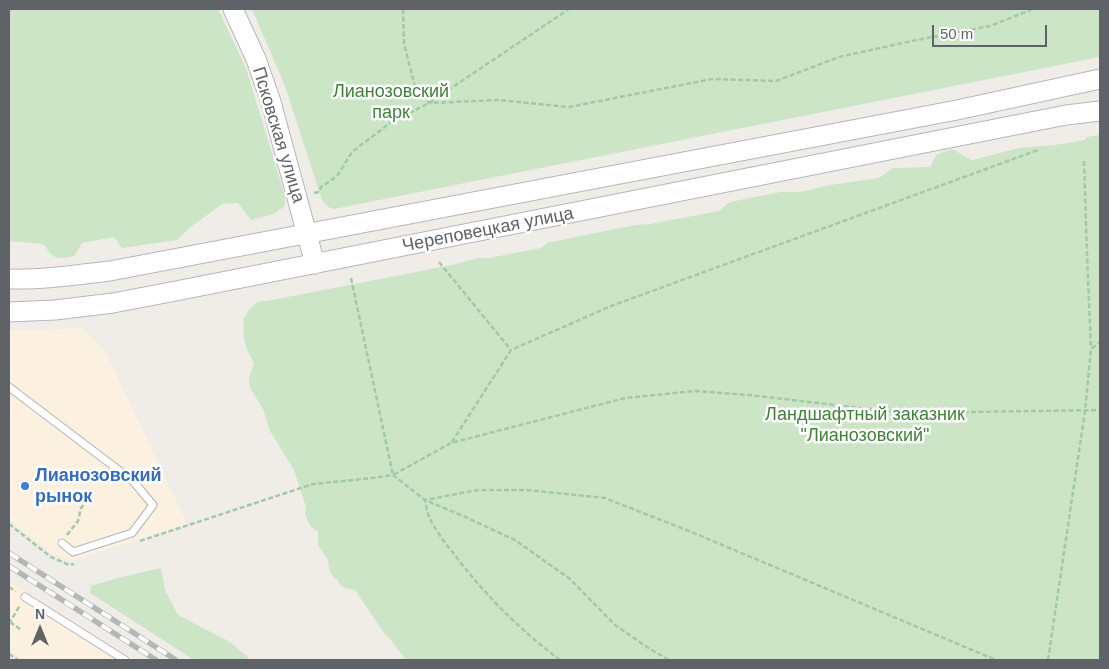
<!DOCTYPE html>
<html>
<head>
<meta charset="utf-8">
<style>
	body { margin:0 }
	#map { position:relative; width:1109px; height:669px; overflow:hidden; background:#f0ede8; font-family:Arial,sans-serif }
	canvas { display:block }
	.frame { position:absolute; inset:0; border:10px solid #5f6367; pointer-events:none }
	.north { position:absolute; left:15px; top:604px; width:50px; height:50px; -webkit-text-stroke:4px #fff; paint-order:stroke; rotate:0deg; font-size:14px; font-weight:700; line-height:20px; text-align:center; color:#5f6367 }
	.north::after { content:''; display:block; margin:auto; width:18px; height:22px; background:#5f6367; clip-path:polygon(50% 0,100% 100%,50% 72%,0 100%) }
	.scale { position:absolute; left:932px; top:25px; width:115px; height:22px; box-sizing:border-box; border:2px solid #5f6367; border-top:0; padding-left:6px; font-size:15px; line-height:18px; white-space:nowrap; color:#5f6367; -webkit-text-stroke:4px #fff; paint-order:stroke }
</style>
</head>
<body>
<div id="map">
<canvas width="1109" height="669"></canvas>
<div class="frame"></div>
<div class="north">N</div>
<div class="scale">50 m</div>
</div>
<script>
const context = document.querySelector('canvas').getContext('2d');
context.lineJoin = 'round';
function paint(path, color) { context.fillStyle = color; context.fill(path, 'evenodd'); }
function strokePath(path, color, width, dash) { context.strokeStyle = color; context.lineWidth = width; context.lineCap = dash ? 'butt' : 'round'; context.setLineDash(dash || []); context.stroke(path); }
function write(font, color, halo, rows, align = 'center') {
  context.font = font + ' Arial,sans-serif'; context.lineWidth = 5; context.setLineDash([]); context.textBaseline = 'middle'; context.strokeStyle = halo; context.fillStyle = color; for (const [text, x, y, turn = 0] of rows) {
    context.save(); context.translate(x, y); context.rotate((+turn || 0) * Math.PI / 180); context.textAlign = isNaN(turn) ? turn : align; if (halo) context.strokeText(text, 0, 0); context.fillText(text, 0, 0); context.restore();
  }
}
const commercial = new Path2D(`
	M 82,328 L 105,351 L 187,524 L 70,561 L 51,552 L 9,520 L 9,331 Z
	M 9,581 L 134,660 L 24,660 L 9,651 Z`);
const green = new Path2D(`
	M 9,9 L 218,9 L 246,68 L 285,196 L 285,206 L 274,214 L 251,220 L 238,203 L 222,204 L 192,226 L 177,240 L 122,248 L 114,237 L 82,243 L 74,256 C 66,258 57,260 51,254 C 48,251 46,247 43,244 L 9,241 Z
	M 252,9 L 1100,9 L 1100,57 L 334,209 C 328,208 326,205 322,200 L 285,86 Z
	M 1100,135 L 1100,660 L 406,660 L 390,639 L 384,633 L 355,590 L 345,588 L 341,586 L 337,579 L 333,577 L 329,569 L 328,560 L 318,545 L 318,532 L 310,526 L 305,514 L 306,507 L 294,470 L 270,431 L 263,409 L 250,388 L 249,377 L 254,363 C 249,354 244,345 244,335 C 243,329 245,325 243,318 L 246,316 L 247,312 L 257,302 L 272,300 L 452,265 L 477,258 L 489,258 L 541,248 L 547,243 L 635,225 L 650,224 L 719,211 L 730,202 L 780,192 L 800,192 L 830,185 L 879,178 L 893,168 L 930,167 L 936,155 L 952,149 L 972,160 L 1019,148 L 1055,145 L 1085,140 L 1087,137 Z
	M 161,568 L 165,590 L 178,615 L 230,642 L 251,660 L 194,660 L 90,593 L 91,586 L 118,578 Z`);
const path = new Path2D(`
	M 403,9 L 404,43 L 414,83 L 429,103 L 499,100 L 569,107 L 712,79 L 776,81 L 839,57 L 912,41 L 990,26 L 1033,9
	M 1084,161 L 1087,254 L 1091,349
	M 314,193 L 319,192 L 321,187 L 337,176 L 352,152 L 390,123 L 429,103 L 569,9
	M 439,262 L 511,350
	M 351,278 L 393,475 L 451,443 L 625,398 L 695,391 L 749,395 L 905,413 L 1100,410
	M 452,442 L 511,350 L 611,306 L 1038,150
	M 9,524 L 51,557 L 69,565 L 74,564
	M 67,535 L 78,521 L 81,508 L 92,495
	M 140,541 L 313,484 L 372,478 L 393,475 L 425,500 L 461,515 L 515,540 L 570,579 L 615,625 L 650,649 L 669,660
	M 9,587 L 16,591
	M 10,622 L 20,629
	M 9,624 L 20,605
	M 9,654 L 18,660
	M 560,660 C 520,630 484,594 454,554 C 445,543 436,531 430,519 C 427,513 426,506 425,500 L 478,490 L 526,490 L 605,498 L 689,531 L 996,660
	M 1048,660 L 1085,411 L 1091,349 L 1100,342`);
const lane = new Path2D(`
	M 9,387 L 133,481 L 153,505 L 132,533 L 73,552 L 62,543
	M 25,597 L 125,660`);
const secondary = new Path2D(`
	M 233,9 L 256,59 L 271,102 L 315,264
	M 9,279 C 42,280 76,275 110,271 L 957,110 L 1100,79
	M 9,312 L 55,310 L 113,303 L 181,290 L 1066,115 L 1100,111`);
const rail = new Path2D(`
	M 9,553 L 176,660
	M 9,566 L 156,660`);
const markers = [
	[25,486,5,"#3f7fe0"]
];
const parkNames = [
	["Лианозовский",391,92],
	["парк",391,113],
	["Ландшафтный заказник",865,415],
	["\"Лианозовский\"",865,436]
];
const streetNames = [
	["Псковская улица",278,135,73],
	["Череповецкая улица",488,230,-11]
];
const shopNames = [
	["Лианозовский",35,476],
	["рынок",35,497]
];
paint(commercial, '#fcf1e1');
paint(green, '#cbe5c6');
strokePath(lane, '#b3b5b9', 9);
strokePath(secondary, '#b4b7bb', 21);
strokePath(path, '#a2caa8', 2.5, [5, 2.5]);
strokePath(lane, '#fff', 7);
strokePath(secondary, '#fff', 19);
strokePath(rail, '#b5b6b7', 5.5);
strokePath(rail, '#fff', 4, [11]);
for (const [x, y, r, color] of markers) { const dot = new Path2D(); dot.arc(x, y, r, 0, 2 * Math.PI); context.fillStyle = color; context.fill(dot); strokePath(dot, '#fff', 2); }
write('18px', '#42813b', '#fff', parkNames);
write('18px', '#5f6367', '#fff', streetNames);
write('bold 18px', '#366cbe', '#fff', shopNames, 'left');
</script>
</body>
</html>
